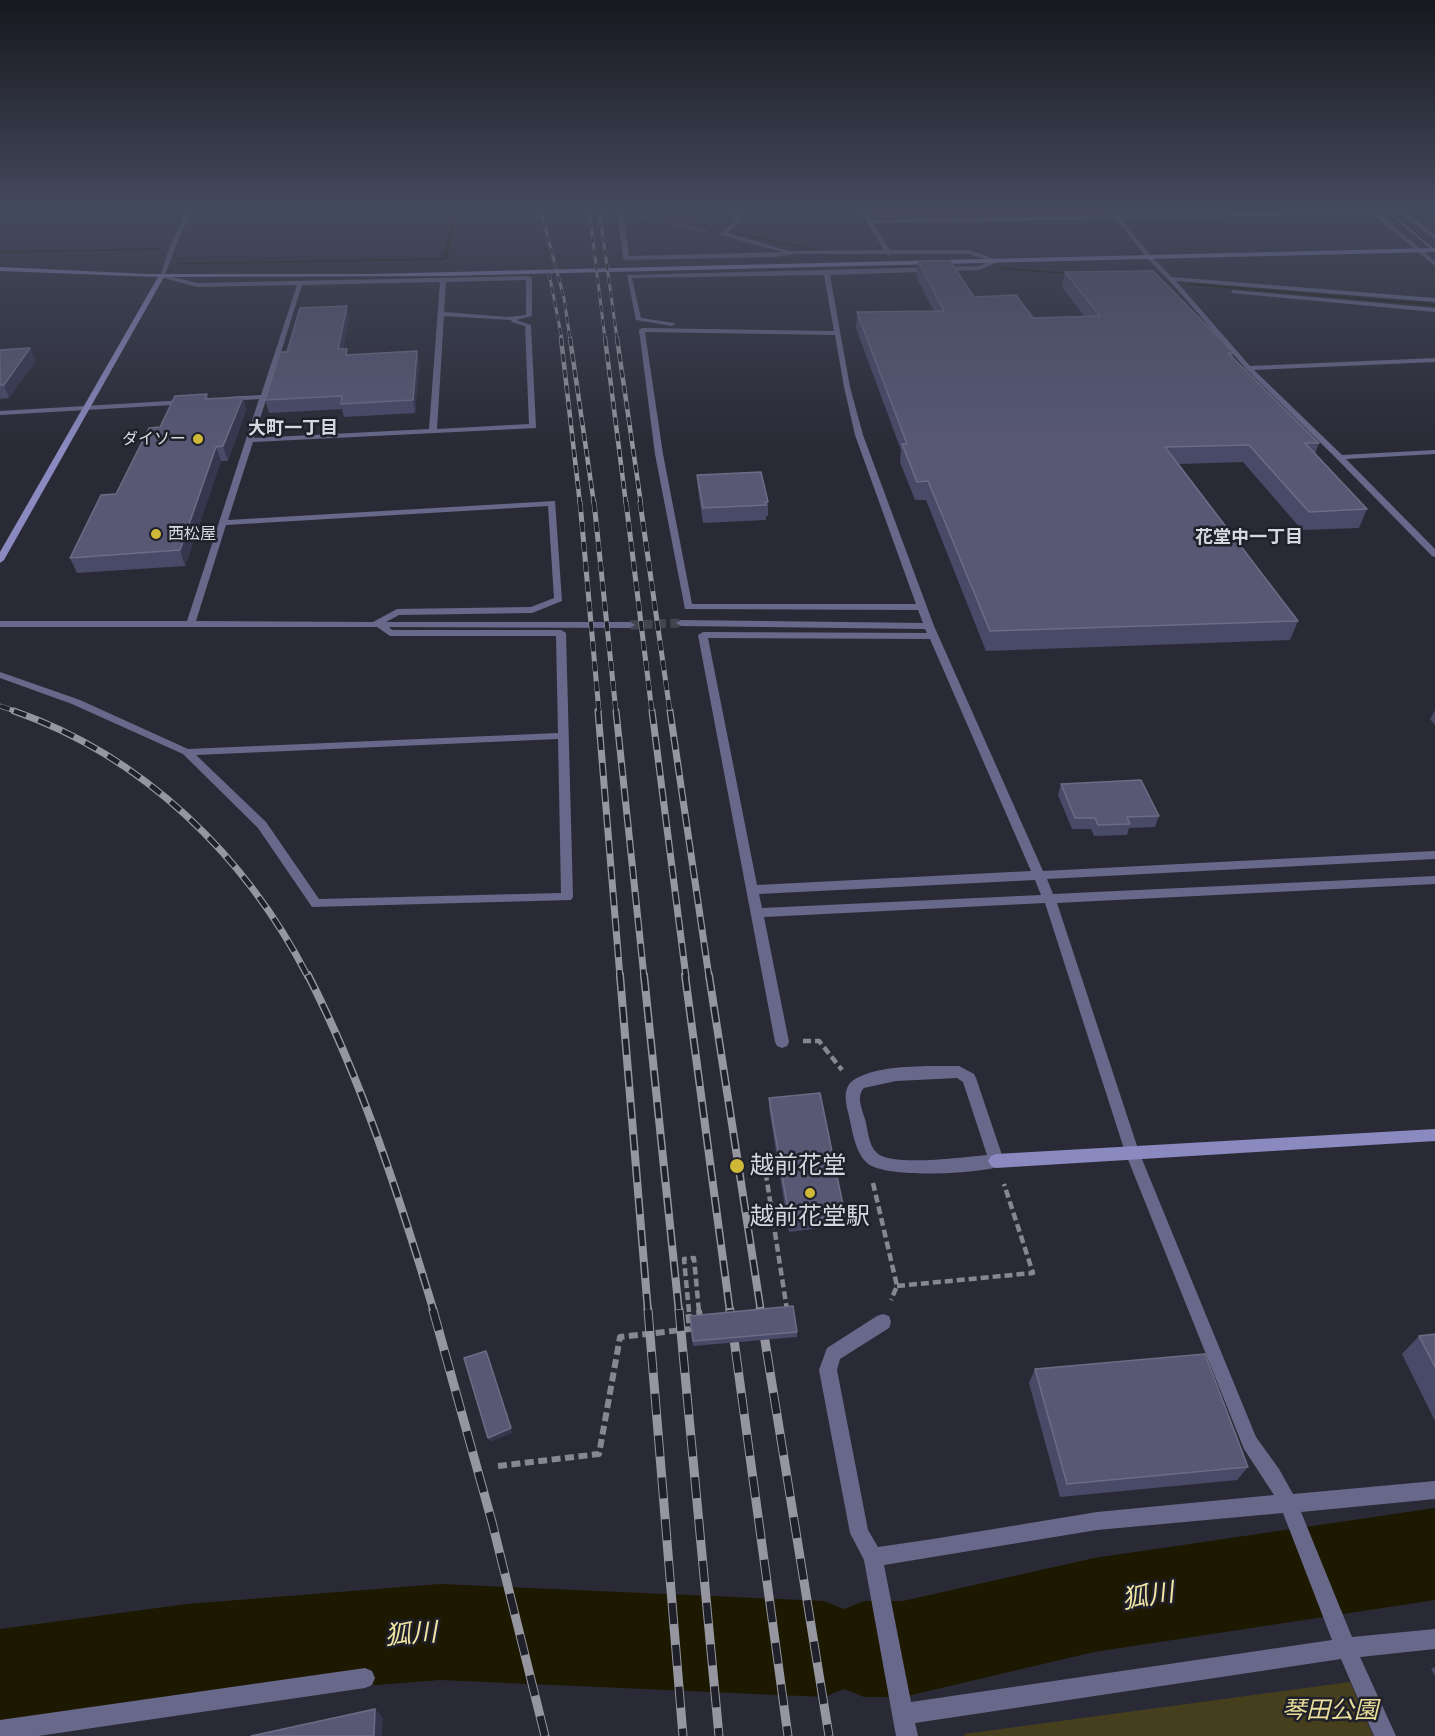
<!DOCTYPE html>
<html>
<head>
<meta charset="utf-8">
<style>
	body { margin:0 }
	canvas { display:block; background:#2a2a36 }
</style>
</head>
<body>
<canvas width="1435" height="1736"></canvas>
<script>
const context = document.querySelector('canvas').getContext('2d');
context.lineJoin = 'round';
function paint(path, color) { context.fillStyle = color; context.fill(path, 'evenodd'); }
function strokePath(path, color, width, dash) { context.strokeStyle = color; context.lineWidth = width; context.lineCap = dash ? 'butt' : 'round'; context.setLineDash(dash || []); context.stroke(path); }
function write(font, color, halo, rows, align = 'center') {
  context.font = font + ' Merriweather,"Noto Sans JP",serif'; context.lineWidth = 5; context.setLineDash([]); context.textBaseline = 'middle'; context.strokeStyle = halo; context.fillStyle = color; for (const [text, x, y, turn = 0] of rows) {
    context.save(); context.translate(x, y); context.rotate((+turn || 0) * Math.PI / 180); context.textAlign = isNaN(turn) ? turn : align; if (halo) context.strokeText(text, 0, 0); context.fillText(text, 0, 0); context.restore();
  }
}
const green = new Path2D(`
	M 868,208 L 1103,208 L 1110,216 L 875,220 Z
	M 1350,1682 L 1373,1736 L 965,1736 L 964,1734 Z`);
const stream = new Path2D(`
	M 455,208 L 459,208 L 447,259 L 445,260 L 178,265 L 176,264 L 178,263 L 443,258 Z
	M 638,208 L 646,208 L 724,230 L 721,231 Z
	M 735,232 L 819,250 L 821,251 L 819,252 L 736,234 Z
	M 160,248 L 159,250 L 0,253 L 0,251 Z
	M 996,267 L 1077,273 L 1079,274 L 1077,275 L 998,269 Z
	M 1188,283 L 1435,304 L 1435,306 L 1190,285 Z`);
const river = new Path2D(`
	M 1435,1508 L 1435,1600 L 1094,1652 L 903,1697 L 864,1697 L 844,1689 L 824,1697 L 440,1680 L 187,1700 L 0,1727 L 0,1629 L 187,1604 L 440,1584 L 824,1601 L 844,1609 L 864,1601 L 903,1601 L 1094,1558 Z`);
const streetTunnel = new Path2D(`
	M 630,625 L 681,623`);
const pathFar2 = new Path2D(`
	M 639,216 L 707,232`);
const pathFar1 = new Path2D(`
	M 803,1041 L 819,1041 L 842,1070
	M 777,1160 L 764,1162 L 787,1310
	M 873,1183 L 897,1286 L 891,1300
	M 897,1286 L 1033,1273 L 1004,1184
	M 689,1312 L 684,1259 L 694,1258 L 699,1312`);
const path = new Path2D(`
	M 699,1310 L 700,1319
	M 498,1466 L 599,1454 L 620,1337 L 690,1329 L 688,1310`);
const lane = new Path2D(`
	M 959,1066 L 974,1074 L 976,1078 L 1004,1161 L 1001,1166 C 979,1174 885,1179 867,1163 C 854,1151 852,1127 848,1112 C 845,1100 843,1086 855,1079 C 880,1064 930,1066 959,1066 ZM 957,1078 L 963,1082 L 987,1155 C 965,1157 892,1167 877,1153 C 868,1145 868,1129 865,1119 C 862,1109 856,1096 864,1088 L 896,1081 Z`);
const street = new Path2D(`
	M 188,208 L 193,208 L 176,246 L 165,275 L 197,283 L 529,276 L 532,278 L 532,316 L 516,320 L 531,325 L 536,428 L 253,442 L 228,520 L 555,501 L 562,601 L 532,613 L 399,615 L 386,622 L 630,622 L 635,625 L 630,628 L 389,627 L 392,630 L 561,630 L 566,633 L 573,897 L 571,900 L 312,907 L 258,828 L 183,754 L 72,704 L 0,678 L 0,672 L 80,700 L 188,749 L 558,733 L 556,636 L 390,636 L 377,627 L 0,627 L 0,621 L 187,621 L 259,399 L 227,401 L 223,399 L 227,397 L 261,395 L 297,285 L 197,287 L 160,277 L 170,246 ZM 526,280 L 526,315 L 508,317 L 444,312 L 446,282 ZM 440,282 L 429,429 L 254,438 L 302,285 ZM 444,316 L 511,320 L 512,322 L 525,326 L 529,424 L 437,429 ZM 548,506 L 554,598 L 531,607 L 397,609 L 373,622 L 196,621 L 226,525 ZM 558,739 L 561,893 L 319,899 L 266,822 L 196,755 Z
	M 616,208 L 622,208 L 629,256 L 783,252 L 721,235 L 721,233 L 736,221 L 733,208 L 738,208 L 742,221 L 727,233 L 789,251 L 884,250 L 859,208 L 864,208 L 871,220 L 1113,216 L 1108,208 L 1113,208 L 1119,215 L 1369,211 L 1367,208 L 1372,208 L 1435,261 L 1435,266 L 1372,214 L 1121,219 L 1151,256 L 1172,277 L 1435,298 L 1435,302 L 1176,281 L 1250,366 L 1435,358 L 1435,362 L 1254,370 L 1342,455 L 1435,450 L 1435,454 L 1346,459 L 1435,549 L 1435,557 L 1432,556 L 1337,459 L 1246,369 L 1176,288 L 1147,258 L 1116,219 L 873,223 L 890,250 L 970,250 L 999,261 L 980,270 L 830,275 L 850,387 L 863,435 L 934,626 L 1043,871 L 1435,851 L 1435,859 L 1047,879 L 1053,894 L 1435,876 L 1435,884 L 1057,903 L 1139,1152 L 1256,1437 L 1279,1469 L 1293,1494 L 1435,1481 L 1435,1499 L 1301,1512 L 1352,1637 L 1435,1629 L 1435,1649 L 1360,1657 L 1396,1736 L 1374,1736 L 1341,1659 L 915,1723 L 918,1736 L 896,1736 L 864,1560 L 850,1533 L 819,1370 L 827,1348 L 877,1316 L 883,1314 L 889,1316 L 891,1322 L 889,1328 L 840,1359 L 837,1370 L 868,1530 L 878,1547 L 933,1539 L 1097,1512 L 1274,1495 L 1244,1449 L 1125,1152 L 1045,903 L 764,917 L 789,1042 L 787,1046 L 782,1048 L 777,1046 L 775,1042 L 698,635 L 703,632 L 927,633 L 925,629 L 681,626 L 676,623 L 681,620 L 923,623 L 918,610 L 685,609 L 655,454 L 639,330 L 642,328 L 834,331 L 824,275 L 632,278 L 641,318 L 674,323 L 675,324 L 672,326 L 636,320 L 627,275 L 979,266 L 991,261 L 969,254 L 892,254 L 889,256 L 886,254 L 793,254 L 776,257 L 626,260 L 623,258 ZM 645,332 L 835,335 L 844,387 L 855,435 L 916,604 L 692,604 L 663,454 ZM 708,638 L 930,639 L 1031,871 L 757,885 ZM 1035,880 L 1041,895 L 762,908 L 759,894 ZM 1283,1513 L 1332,1640 L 911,1702 L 884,1565 L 1097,1530 Z
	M 1396,208 L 1402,208 L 1435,235 L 1435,240 Z
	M 1233,290 L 1435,308 L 1435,312 L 1231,293 Z
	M 186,400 L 190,402 L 189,404 L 0,415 L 0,411 Z
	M 365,1668 L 372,1671 L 375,1678 L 372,1685 L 365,1688 L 38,1736 L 0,1736 L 0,1720 Z`);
const secondary = new Path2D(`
	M 1435,248 L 1435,252 L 443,276 L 164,277 L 4,560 L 0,563 L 0,552 L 158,277 L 0,271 L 0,267 L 148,274 L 369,274 Z
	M 1435,1129 L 1435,1141 L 996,1168 L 991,1166 L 988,1161 L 991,1156 L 996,1154 Z`);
const tram = new Path2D(`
	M 1384,208 L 1435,251`);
const railFar5 = new Path2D(`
	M 540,208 L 564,298 L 570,339
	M 589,208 L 605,339
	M 599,208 L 617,339
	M 549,273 L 562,339`);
const railFar4 = new Path2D(`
	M 561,338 L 580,504
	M 570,338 L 594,504
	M 605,338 L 626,504
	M 617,338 L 641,504`);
const railFar3 = new Path2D(`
	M 580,502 L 599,712
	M 594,502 L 616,712
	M 626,502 L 652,712
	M 640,502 L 670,712
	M 0,706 L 18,712`);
const railFar2 = new Path2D(`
	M 14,711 C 143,756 246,856 308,977
	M 598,711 L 620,977
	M 616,711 L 644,977
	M 652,711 L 686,977
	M 670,711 L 709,977`);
const railFar1 = new Path2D(`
	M 308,975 C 363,1083 399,1196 434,1312
	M 620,975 L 648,1312
	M 644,975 L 679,1312
	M 685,975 L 730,1312
	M 709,975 L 761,1312`);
const rail = new Path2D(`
	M 433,1310 L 492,1522 L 545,1736
	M 648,1310 L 683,1736
	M 679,1310 L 719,1736
	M 730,1310 L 788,1736
	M 760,1310 L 829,1736`);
const wall = new Path2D(`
	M 918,261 L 974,297 L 1033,318 L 1085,317 L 1062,287 L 1065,272 L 1234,353 L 1233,358 L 1319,443 L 1315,454 L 1367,509 L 1359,528 L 1302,530 L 1243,462 L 1179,464 L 1298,621 L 1290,640 L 986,651 L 926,500 L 915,500 L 900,462 L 901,450 L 856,328 L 857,312 L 934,311 L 916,276 Z
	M 349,318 L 343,349 L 349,355 L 417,351 L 419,364 L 415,413 L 344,417 L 342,409 L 269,413 L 265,400 L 287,352 Z
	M 30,348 L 35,361 L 9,398 L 0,399 L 0,350 Z
	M 207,394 L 208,399 L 243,397 L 246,410 L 228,461 L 221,461 L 185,566 L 77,573 L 70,558 L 116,494 L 160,427 Z
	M 697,475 L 768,502 L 768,516 L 766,516 L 766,520 L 703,523 L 698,489 Z
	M 1435,710 L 1435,725 L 1430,719 Z
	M 1061,784 L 1159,816 L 1155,827 L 1129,828 L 1127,835 L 1094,836 L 1091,829 L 1072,829 L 1058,795 Z
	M 769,1098 L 845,1215 L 844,1225 L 789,1232 L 769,1108 Z
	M 690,1321 L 797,1332 L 797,1337 L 693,1346 Z
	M 1435,1334 L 1435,1421 L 1402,1354 L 1419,1336 Z
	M 1035,1369 L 1248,1467 L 1237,1480 L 1060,1497 L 1029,1383 Z
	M 1435,1667 L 1435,1676 L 1431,1669 Z`);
const shadedWall = new Path2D(`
	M 347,306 L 349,318 L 340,362 L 338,349 Z
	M 30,348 L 35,361 L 9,398 L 4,385 Z
	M 417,351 L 419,364 L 415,413 L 413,400 Z
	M 243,397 L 246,410 L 228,461 L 223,446 Z
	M 216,447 L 221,461 L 185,566 L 180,550 Z
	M 511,1428 L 512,1433 L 490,1442 L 488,1438 Z
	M 375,1709 L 383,1718 L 382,1736 L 374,1736 Z`);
const building = new Path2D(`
	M 918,261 L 950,261 L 974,297 L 1016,295 L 1033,318 L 1100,316 L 1065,272 L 1153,271 L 1234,353 L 1228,353 L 1319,443 L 1305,443 L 1367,509 L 1309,512 L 1249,445 L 1165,447 L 1298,621 L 990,631 L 928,481 L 917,482 L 902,444 L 907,444 L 857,312 L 944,311 Z
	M 347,306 L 338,349 L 347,349 L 346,355 L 417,351 L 413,400 L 341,404 L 342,396 L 265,400 L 280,352 L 287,352 L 300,308 Z
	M 30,348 L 4,385 L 0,385 L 0,350 Z
	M 207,394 L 205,399 L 243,397 L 223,446 L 216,447 L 180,550 L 70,558 L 101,495 L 116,494 L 149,428 L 160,427 L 175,396 Z
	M 761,472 L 768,502 L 765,502 L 766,505 L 703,508 L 697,475 Z
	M 1141,780 L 1159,816 L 1127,817 L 1130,824 L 1098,825 L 1095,818 L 1075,818 L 1061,784 Z
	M 820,1093 L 845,1215 L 790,1222 L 769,1098 Z
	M 793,1306 L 797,1332 L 693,1341 L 690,1316 Z
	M 1435,1334 L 1435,1367 L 1419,1336 Z
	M 486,1351 L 511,1428 L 488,1438 L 464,1358 Z
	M 1205,1354 L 1248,1467 L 1067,1484 L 1035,1369 Z
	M 375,1709 L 374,1736 L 251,1736 Z`);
const markers = [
	[198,439,6,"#ceb837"],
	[156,534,6,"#ceb837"],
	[737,1166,8,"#ceb837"],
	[810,1193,6,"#ceb837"]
];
const farPoinames = [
	["ダイソー",186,439],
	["西松屋",168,534,"left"]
];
const farNeighbourhoodnames = [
	["大町一丁目",293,429],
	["花堂中一丁目",1249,538]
];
const nearPoinames = [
	["越前花堂",750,1166],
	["越前花堂駅",810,1217,"center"]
];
const nearParknames = [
	["琴田公園",1330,1711]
];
const nearWaternames = [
	["狐川",1148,1597,-9],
	["狐川",411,1635,-4]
];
paint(green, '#453f1e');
paint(stream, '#1d1800');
paint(river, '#1d1800');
strokePath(streetTunnel, '#44444f', 9, [9, 4.5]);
strokePath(pathFar2, '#878791', 1.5, [3, 1.5]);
strokePath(pathFar1, '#878791', 4.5, [8, 4]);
strokePath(path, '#878791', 6, [9, 4.5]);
paint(lane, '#68688a');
paint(street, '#68688a');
paint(secondary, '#8a8ac0');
strokePath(tram, '#9696a0', 1.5);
strokePath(railFar5, '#9696a0', 3);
strokePath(railFar4, '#9696a0', 4.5);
strokePath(railFar3, '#9696a0', 5);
strokePath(railFar2, '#9696a0', 7);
strokePath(railFar1, '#9696a0', 8);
strokePath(rail, '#9696a0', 9);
strokePath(railFar5, '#20202b', 2, [7]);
strokePath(railFar4, '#20202b', 3, [8]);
strokePath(railFar3, '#20202b', 4, [10]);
strokePath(railFar2, '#20202b', 4.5, [13]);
strokePath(railFar1, '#20202b', 5, [16]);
strokePath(rail, '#20202b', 7, [21]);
paint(wall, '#494968');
paint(shadedWall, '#36364f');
paint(building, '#585875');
strokePath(building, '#6c6c85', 1.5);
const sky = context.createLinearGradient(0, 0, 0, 451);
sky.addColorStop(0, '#17171e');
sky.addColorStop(0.46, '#444a5d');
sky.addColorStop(1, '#444a5d00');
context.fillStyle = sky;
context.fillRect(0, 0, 1435, 451);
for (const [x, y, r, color] of markers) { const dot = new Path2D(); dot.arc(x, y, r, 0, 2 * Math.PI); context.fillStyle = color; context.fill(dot); strokePath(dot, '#20202b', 2); }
write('16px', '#d7d7df', '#20202b', farPoinames, 'right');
write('bold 18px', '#d7d7df', '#20202b', farNeighbourhoodnames);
write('24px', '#d7d7df', '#20202b', nearPoinames, 'left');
write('italic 24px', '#e9dd9a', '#20202b', nearParknames);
write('italic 26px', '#f1e6a3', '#20202b', nearWaternames);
</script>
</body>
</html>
